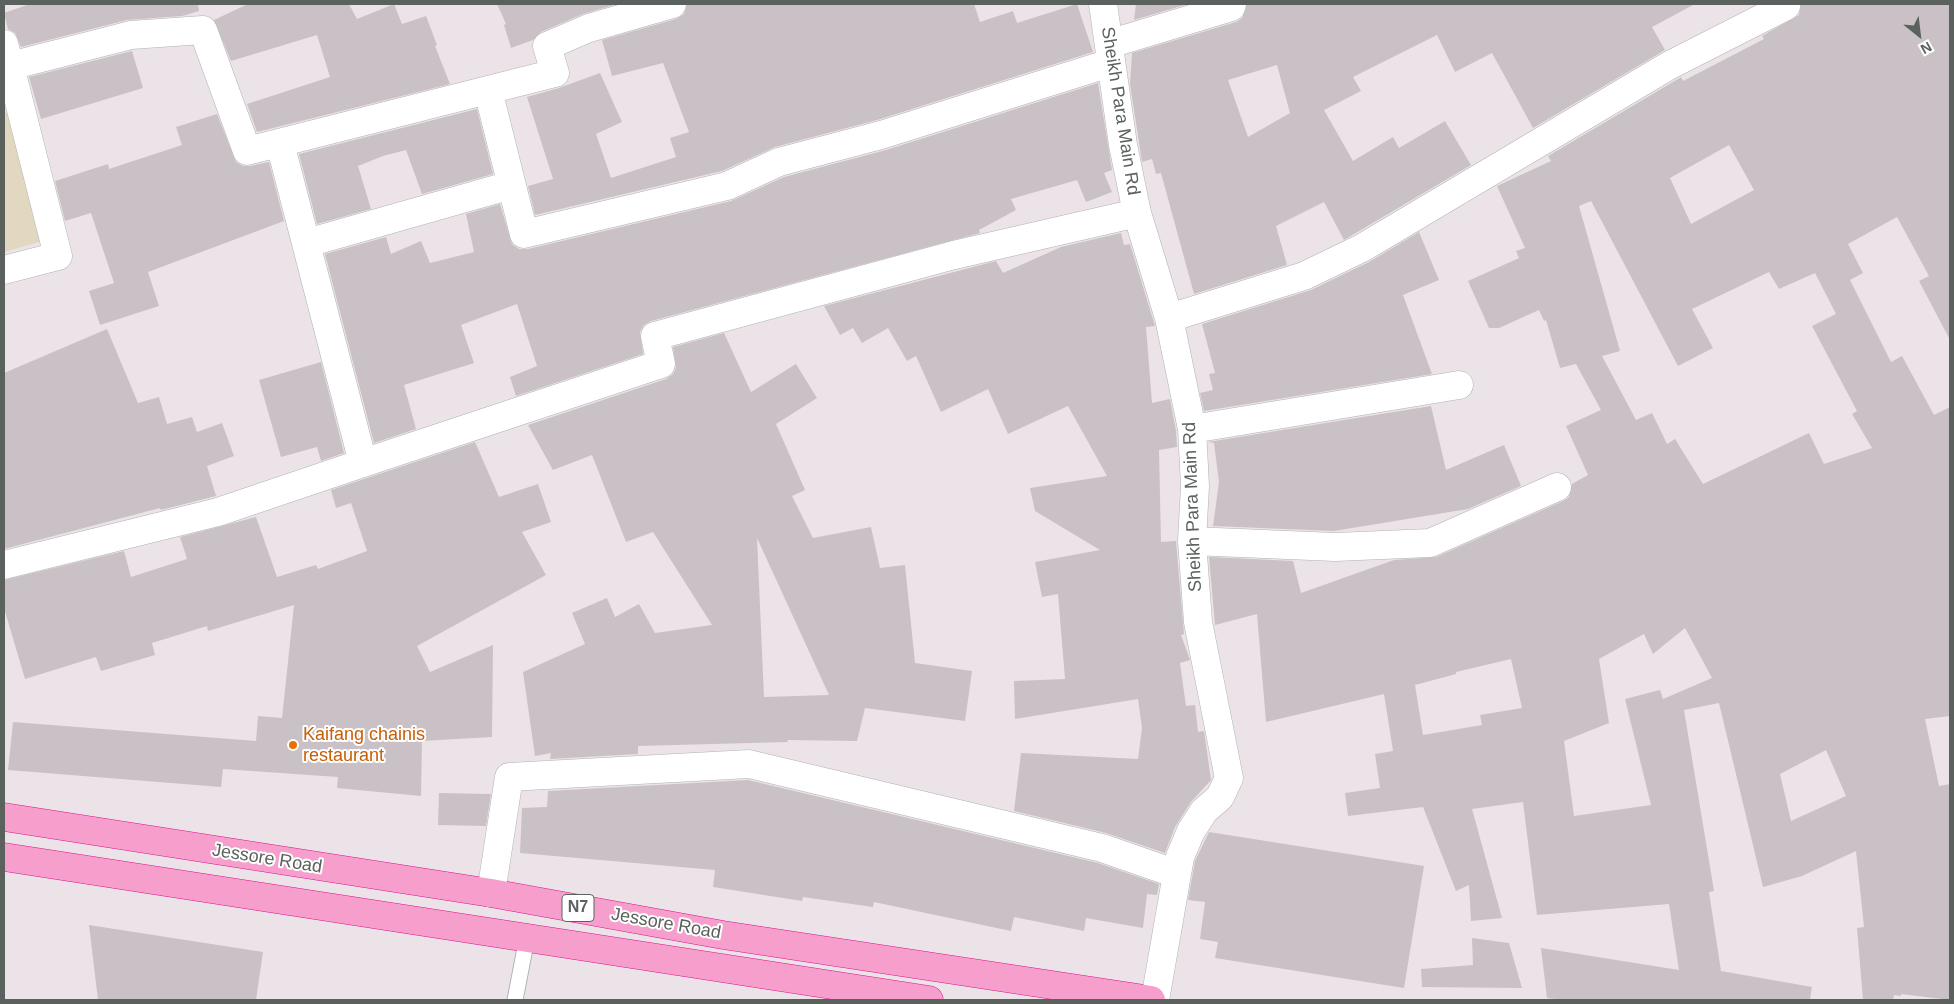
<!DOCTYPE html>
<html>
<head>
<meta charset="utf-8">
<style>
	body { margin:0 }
	#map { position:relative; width:1954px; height:1004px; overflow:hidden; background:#ece3e8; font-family:Helvetica,sans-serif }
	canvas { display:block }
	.frame { position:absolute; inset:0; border:5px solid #5b625d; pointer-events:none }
	.north { position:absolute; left:1894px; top:10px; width:50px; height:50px; -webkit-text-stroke:4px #fff; paint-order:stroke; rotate:151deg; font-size:14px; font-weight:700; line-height:20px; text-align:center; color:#5b625d }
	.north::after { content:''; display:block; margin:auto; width:18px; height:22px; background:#5b625d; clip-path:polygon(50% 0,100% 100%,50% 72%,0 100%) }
</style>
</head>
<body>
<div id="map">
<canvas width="1954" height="1004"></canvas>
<div class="frame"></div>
<div class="north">N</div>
</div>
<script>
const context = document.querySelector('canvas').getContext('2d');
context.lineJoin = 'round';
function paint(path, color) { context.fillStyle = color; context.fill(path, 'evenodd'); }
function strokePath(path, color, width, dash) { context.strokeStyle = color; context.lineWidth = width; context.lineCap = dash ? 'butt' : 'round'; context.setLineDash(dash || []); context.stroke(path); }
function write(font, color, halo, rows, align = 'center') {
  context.font = font + ' Helvetica,sans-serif'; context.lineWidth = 4; context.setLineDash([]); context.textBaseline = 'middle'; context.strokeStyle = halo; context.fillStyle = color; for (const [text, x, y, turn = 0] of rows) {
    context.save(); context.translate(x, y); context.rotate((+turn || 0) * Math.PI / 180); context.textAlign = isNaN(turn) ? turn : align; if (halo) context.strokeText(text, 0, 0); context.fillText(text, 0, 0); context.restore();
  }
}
const green = new Path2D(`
	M 9,112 L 43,241 L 4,252 L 4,113 Z`);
const building = new Path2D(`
	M 30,4 L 198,4 L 199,11 L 182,16 L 127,20 L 21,47 L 15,33 L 8,29 L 4,13 Z
	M 248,4 L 349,4 L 357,19 L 394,4 L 402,24 L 426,16 L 437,45 L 435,46 L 450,84 L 257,132 L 247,104 L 330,77 L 317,35 L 231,61 L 214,20 Z
	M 497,4 L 617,4 L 583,14 L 541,32 L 533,40 L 511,48 L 504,25 L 506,24 Z
	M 687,4 L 974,4 L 980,22 L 1013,11 L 1017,23 L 1077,4 L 1093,52 L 877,120 L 775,147 L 722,171 L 535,215 L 528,186 L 553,179 L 527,97 L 559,88 L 600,73 L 622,122 L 596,134 L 611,178 L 676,157 L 670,138 L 689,132 L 663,63 L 612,76 L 602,40 L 676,19 L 684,14 Z
	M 1136,4 L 1188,4 L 1134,20 Z
	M 1247,4 L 1695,4 L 1652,27 L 1665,50 L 1533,128 L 1492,53 L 1455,72 L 1437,35 L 1353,77 L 1361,91 L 1324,110 L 1353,161 L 1393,137 L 1399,148 L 1445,121 L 1471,165 L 1344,240 L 1324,202 L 1276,226 L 1287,265 L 1194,294 L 1161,173 L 1156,174 L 1152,159 L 1142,162 L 1130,84 L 1132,53 L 1236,22 L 1242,18 ZM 1277,65 L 1290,113 L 1248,137 L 1228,80 Z
	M 1801,4 L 1950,4 L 1950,340 L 1919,281 L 1929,276 L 1897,217 L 1848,244 L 1863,273 L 1850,280 L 1891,362 L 1902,356 L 1934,415 L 1950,407 L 1950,716 L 1925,719 L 1939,786 L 1950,784 L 1950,1000 L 1901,994 L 1901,996 L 1894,995 L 1893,1000 L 1863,1000 L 1857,928 L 1864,927 L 1856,851 L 1802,876 L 1763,887 L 1719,703 L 1684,710 L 1714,891 L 1709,892 L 1721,971 L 1812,987 L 1810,1000 L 1564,1000 L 1547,998 L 1541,948 L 1679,970 L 1669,904 L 1537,915 L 1523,802 L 1472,809 L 1502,918 L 1471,921 L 1469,885 L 1456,891 L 1423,807 L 1348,816 L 1345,793 L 1380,788 L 1375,754 L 1393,751 L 1384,694 L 1266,722 L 1257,614 L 1215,625 L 1209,557 L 1293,561 L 1301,593 L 1394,560 L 1436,557 L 1563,501 L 1569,497 L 1572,484 L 1588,475 L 1566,426 L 1601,410 L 1576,364 L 1560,368 L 1546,320 L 1544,321 L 1539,310 L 1499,328 L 1489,328 L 1468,281 L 1519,258 L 1516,251 L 1525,248 L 1497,186 L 1551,161 L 1548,156 L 1678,79 L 1681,77 L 1683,81 L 1764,39 L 1762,36 L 1799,15 ZM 1729,145 L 1754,190 L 1691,224 L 1670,178 ZM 1591,201 L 1678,366 L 1713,348 L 1692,309 L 1769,272 L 1779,289 L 1815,273 L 1836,314 L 1812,326 L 1857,411 L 1852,414 L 1872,448 L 1824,464 L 1809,433 L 1703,484 L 1675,439 L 1667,444 L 1652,413 L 1636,420 L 1602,356 L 1620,351 L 1579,206 ZM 1685,628 L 1712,678 L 1663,699 L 1660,690 L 1625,699 L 1651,805 L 1574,816 L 1564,741 L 1609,723 L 1599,659 L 1644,634 L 1653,654 ZM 1511,659 L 1522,708 L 1480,715 L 1482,725 L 1423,735 L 1415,685 L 1456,674 L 1456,672 ZM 1826,750 L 1846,796 L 1791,821 L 1780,774 Z
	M 132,51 L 143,88 L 41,119 L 29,77 Z
	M 1098,83 L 1112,170 L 1104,173 L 1112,192 L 1086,202 L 1077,180 L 1011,199 L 1016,210 L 979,230 L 980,233 L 651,321 L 644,325 L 640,332 L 643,354 L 516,396 L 510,377 L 537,366 L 517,304 L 461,325 L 474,363 L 404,385 L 416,429 L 374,443 L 325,254 L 386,237 L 391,254 L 421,241 L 430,263 L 474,252 L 466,214 L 500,204 L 512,244 L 519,249 L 528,249 L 731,201 L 784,177 L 886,150 Z
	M 477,109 L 493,174 L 422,194 L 406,150 L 383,156 L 358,166 L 371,209 L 317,224 L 299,154 Z
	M 217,114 L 236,162 L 243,166 L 250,166 L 269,162 L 284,221 L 148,272 L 159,306 L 100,325 L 89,291 L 114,283 L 91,213 L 65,221 L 55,181 L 108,164 L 109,169 L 182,145 L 176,127 Z
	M 1419,232 L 1439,280 L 1403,295 L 1432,374 L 1204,411 L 1200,393 L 1213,390 L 1209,374 L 1215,373 L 1202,324 L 1311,290 L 1369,262 Z
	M 1121,233 L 1124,245 L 1130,244 L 1155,326 L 1146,327 L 1152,403 L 1170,399 L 1176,431 L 1177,447 L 1159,450 L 1161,542 L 1176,541 L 1184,634 L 1181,635 L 1190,660 L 1180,663 L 1186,706 L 1195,705 L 1198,732 L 1204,731 L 1211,780 L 1191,802 L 1175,827 L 1165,853 L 1106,833 L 1014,811 L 1021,753 L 1138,759 L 1142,728 L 1138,699 L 1015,719 L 1014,681 L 1065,679 L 1058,594 L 1042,597 L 1035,562 L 1100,550 L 1035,511 L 1030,488 L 1107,476 L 1068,406 L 1008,434 L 988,389 L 941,412 L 916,356 L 907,361 L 888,328 L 862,343 L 853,328 L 840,335 L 824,306 L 996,261 L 1003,273 L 1061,247 Z
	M 107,329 L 138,403 L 159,397 L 167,424 L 192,417 L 197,432 L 222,423 L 234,456 L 207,466 L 216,496 L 161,510 L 160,508 L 4,549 L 4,373 Z
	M 724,333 L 751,392 L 796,364 L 817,398 L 776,424 L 805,490 L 792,496 L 813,538 L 871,527 L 880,568 L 905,565 L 915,663 L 972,671 L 965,721 L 865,708 L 857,741 L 787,740 L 788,742 L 638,746 L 638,754 L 550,759 L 551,753 L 535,756 L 523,672 L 585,644 L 572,613 L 607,598 L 615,617 L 639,604 L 655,633 L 712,625 L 653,532 L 626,542 L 592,455 L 553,470 L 528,425 L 666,379 L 673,374 L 676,368 L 673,347 ZM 757,538 L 829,695 L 764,697 Z
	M 321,362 L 344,453 L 321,461 L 317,447 L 281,457 L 259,380 Z
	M 1431,406 L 1446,470 L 1504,445 L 1521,486 L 1468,509 L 1334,531 L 1213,526 L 1219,482 L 1214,443 L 1208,442 Z
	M 475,442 L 499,497 L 538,484 L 551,522 L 522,532 L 546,575 L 417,646 L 430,672 L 493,645 L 492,737 L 422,741 L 421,796 L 337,788 L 338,777 L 223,769 L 221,787 L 8,770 L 13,722 L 256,741 L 258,716 L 282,718 L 294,605 L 208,631 L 207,626 L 152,643 L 155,655 L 101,671 L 96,657 L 25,679 L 4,608 L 4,580 L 124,551 L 131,577 L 187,559 L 180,537 L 256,517 L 277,577 L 316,565 L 318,569 L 367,551 L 351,503 L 336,508 L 331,490 Z
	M 748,780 L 1098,863 L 1159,884 L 1157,895 L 1147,894 L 1143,928 L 1086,918 L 1084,931 L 1014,917 L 1011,931 L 874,902 L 873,907 L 803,897 L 802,901 L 713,887 L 715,870 L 520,853 L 522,808 L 547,807 L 548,791 Z
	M 439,793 L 491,794 L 486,826 L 438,825 Z
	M 1209,832 L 1424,866 L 1404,988 L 1215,958 L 1218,942 L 1200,939 L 1205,902 L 1188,900 L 1195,861 Z
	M 89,925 L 263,952 L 256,1000 L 98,1000 Z
	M 1472,938 L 1509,943 L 1522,988 L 1422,987 L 1421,969 L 1473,965 Z`);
const service = new Path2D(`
	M 515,1000 L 527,938`);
const minor = new Path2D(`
	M 1103,4 L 1123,145 L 1137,213 L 1169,318 L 1192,429 L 1195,486 L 1192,541 L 1198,622 L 1229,778 L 1220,797 L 1204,811 L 1191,831 L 1180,857 L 1155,1000
	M 4,44 L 10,66 L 131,35 L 203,30 L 247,151 L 555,73 L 547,46 L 589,28 L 672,4
	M 1109,44 L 1231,7 L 1232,4
	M 488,90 L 524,234 L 727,186 L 779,162 L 881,135 L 1110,63
	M 280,143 L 363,463 L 661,364 L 655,336 L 954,255 L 1137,213
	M 307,243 L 511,185
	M 4,270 L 58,256 L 10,66
	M 1169,318 L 1304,276 L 1362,248 L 1670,65 L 1786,6
	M 1192,429 L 1459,385
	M 1192,541 L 1335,547 L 1430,543 L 1557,487
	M 4,565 L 218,512 L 363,463
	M 491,893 L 509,777 L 749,764 L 1102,848 L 1177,874`);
const trunk = new Path2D(`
	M 4,817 L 491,893 L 723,935 L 1151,1000
	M 4,857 L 929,1000`);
const markers = [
	[293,745,5,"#e8710a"]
];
const shields = [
	[578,908,32]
];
const shieldNames = [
	["N7",578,908]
];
const streetNames = [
	["Sheikh Para Main Rd",1120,111,81],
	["Sheikh Para Main Rd",1193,507,-92],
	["Jessore Road",267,859,9],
	["Jessore Road",666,924,10]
];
const foodNames = [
	["Kaifang chainis",303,735],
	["restaurant",303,756]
];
paint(green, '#e2d8c1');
paint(building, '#cac1c7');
strokePath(service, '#aeb4b0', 17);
strokePath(minor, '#aeb4b0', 29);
strokePath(trunk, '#dd1390', 29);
strokePath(service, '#fff', 15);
strokePath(minor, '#fff', 28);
strokePath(trunk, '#f69fcc', 28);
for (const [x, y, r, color] of markers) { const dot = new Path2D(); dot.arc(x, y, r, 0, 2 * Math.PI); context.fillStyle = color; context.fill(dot); strokePath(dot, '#fff', 2); }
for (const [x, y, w] of shields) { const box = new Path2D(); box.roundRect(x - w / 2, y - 13.5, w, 27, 4); context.fillStyle = '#fff'; context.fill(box); strokePath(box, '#5b625d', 1); }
write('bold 16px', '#5b625d', null, shieldNames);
write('18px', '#5b625d', '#fff', streetNames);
write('18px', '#c56008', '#fff', foodNames, 'left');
</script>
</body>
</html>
